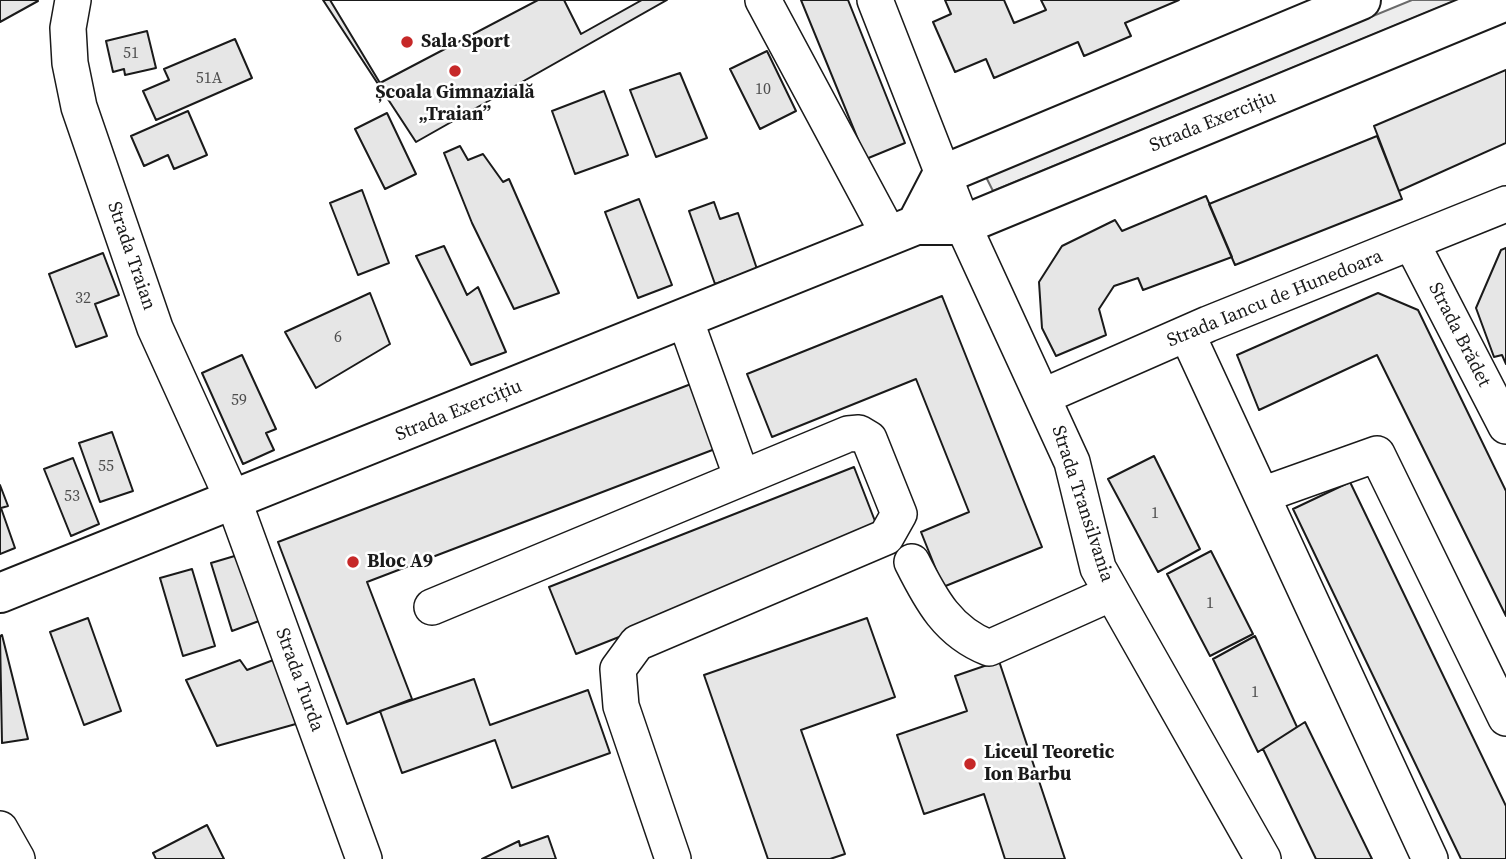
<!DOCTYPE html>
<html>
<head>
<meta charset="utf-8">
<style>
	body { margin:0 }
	canvas { display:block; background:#fff }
</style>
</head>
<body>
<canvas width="1506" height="859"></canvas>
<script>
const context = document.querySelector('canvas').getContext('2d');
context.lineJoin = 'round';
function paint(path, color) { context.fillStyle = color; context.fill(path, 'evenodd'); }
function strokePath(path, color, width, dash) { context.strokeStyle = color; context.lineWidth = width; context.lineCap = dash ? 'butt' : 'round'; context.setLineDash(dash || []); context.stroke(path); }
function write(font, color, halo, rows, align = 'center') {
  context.font = font + ' "Source Serif 4",serif'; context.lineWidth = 5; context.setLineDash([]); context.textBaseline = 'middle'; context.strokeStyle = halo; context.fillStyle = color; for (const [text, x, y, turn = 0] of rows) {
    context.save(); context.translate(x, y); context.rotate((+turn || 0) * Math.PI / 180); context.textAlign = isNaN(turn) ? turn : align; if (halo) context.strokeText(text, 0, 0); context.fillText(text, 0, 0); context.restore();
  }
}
const built = new Path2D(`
	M 1412,0 L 1457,0 L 993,191 L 985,175 Z`);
const building = new Path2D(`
	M 0,0 L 37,0 L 38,1 L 0,22 Z
	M 323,0 L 667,0 L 416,142 Z
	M 330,0 L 538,0 L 380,83 Z
	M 564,0 L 642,0 L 581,34 Z
	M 801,0 L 848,0 L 905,143 L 866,159 Z
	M 945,0 L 1004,0 L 1014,23 L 1046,10 L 1041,0 L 1179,0 L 1125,23 L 1131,36 L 1084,56 L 1078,42 L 994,78 L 986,59 L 955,72 L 933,22 L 951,14 Z
	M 147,31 L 156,68 L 125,75 L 124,69 L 113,72 L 106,41 Z
	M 235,39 L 252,78 L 156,120 L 143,91 L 169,80 L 164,69 Z
	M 767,51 L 796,111 L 760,129 L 730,69 Z
	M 1506,70 L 1506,143 L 1399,191 L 1374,126 Z
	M 680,73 L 707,138 L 656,157 L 630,90 Z
	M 604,91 L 628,155 L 575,174 L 552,111 Z
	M 188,111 L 207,155 L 174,169 L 168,155 L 144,166 L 131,136 Z
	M 387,113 L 416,174 L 385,189 L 355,129 Z
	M 1377,136 L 1402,199 L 1235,265 L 1209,204 Z
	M 460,146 L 468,160 L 483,154 L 503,182 L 509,179 L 559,293 L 514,309 L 472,223 L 444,153 Z
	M 362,190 L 389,263 L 358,275 L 330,203 Z
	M 1206,196 L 1232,257 L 1143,290 L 1138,278 L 1114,286 L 1099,309 L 1106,335 L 1056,356 L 1042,328 L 1039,282 L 1062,246 L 1115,220 L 1122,231 Z
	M 639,199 L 672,285 L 638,298 L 605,212 Z
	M 714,202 L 720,219 L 738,213 L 757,269 L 715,284 L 689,211 Z
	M 444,246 L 467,295 L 478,287 L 506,352 L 471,365 L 416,256 Z
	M 1506,248 L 1506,364 L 1502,355 L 1494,357 L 1476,308 L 1501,250 Z
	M 103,253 L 119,295 L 95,304 L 107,336 L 76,347 L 49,274 Z
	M 370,293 L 390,344 L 316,388 L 285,332 Z
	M 1378,293 L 1418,310 L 1506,491 L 1506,616 L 1377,355 L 1259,410 L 1237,355 Z
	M 942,296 L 1042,547 L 943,587 L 921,532 L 969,512 L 916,379 L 772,437 L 747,374 Z
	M 242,355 L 276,429 L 266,433 L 274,450 L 243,464 L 202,373 Z
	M 691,384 L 715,449 L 367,582 L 412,699 L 347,724 L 278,542 Z
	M 112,432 L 133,491 L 100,502 L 79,443 Z
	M 1154,456 L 1200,549 L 1158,572 L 1108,479 Z
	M 73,458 L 99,524 L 71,536 L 44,469 Z
	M 854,467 L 880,534 L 576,654 L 549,587 Z
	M 1350,482 L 1506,806 L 1506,859 L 1461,859 L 1293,509 Z
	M 0,485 L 8,506 L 1,508 L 15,548 L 0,554 Z
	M 1211,551 L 1253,634 L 1210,656 L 1167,574 Z
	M 238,555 L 259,621 L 232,631 L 211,563 Z
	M 192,569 L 215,646 L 183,656 L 160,578 Z
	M 88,618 L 121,711 L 84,725 L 50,632 Z
	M 867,618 L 895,697 L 801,730 L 845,854 L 830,859 L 768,859 L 704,675 Z
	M 2,635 L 28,739 L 2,743 L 0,636 Z
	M 1255,636 L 1297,727 L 1258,752 L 1213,659 Z
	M 276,659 L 303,722 L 217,746 L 186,680 L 240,660 L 247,670 Z
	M 999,661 L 1065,859 L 1005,859 L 984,794 L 924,814 L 897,735 L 967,711 L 955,676 Z
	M 474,679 L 490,725 L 588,690 L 610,753 L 512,788 L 495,740 L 402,773 L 380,711 Z
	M 1305,722 L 1372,859 L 1316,859 L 1263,749 Z
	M 207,825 L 224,859 L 156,859 L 153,853 Z
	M 548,836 L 556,859 L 482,859 L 519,841 L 520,846 Z`);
const minor = new Path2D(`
	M 73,0 L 68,28 L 70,63 L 79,107 L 155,328 L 234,502 L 364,859
	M 763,0 L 889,235
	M 875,0 L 963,225 L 1072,462 L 1098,568 L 1263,859
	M 1412,244 L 1506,426
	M 685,319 L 742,478
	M 1187,334 L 1430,859
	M 1044,396 L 1208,324 L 1506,204
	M 1262,495 L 1377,454 L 1506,718
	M 912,562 C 931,600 948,632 989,648 L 1112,593
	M 432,607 L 848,434 L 859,433 L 869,439 L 899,514 L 886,537 L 637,643 L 618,669 L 621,706 L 673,859
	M 0,829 L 17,859`);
const major = new Path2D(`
	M 916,225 L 942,175 L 1361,0
	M 0,593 L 916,225 L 963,225 L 1506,1`);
const markers = [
	[407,42,7,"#c62828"],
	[455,71,7,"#c62828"],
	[353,562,7,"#c62828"],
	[970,764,7,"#c62828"]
];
const numberNames = [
	["51",131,54],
	["51A",209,79],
	["10",763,90],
	["32",83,299],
	["6",338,338],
	["59",239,401],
	["55",106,467],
	["53",72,497],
	["1",1155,514],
	["1",1210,604],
	["1",1255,693]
];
const poiNames = [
	["Sala Sport",421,42],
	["Școala Gimnazială",455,93,"center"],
	["„Traian”",455,115,"center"],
	["Bloc A9",367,562],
	["Liceul Teoretic",984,753],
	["Ion Barbu",984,775]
];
const streetNames = [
	["Strada Exercițiu",1213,122,-22],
	["Strada Traian",131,256,71],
	["Strada Iancu de Hunedoara",1275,299,-22],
	["Strada Brădet",1459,335,63],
	["Strada Exercițiu",459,411,-22],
	["Strada Transilvania",1082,504,72],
	["Strada Turda",299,680,70]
];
paint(built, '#ededed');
strokePath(built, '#6a6a6a', 2);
paint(building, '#e6e6e6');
strokePath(building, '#1a1a1a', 2);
strokePath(minor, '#1a1a1a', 38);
strokePath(major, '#1a1a1a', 42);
strokePath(minor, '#fff', 35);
strokePath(major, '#fff', 38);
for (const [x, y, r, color] of markers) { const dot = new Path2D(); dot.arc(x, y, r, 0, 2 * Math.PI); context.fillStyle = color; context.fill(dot); strokePath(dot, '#fff', 2.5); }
write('16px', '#4d4d4d', null, numberNames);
write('bold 19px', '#1a1a1a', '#fff', poiNames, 'left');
write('19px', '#1a1a1a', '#fff', streetNames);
</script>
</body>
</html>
